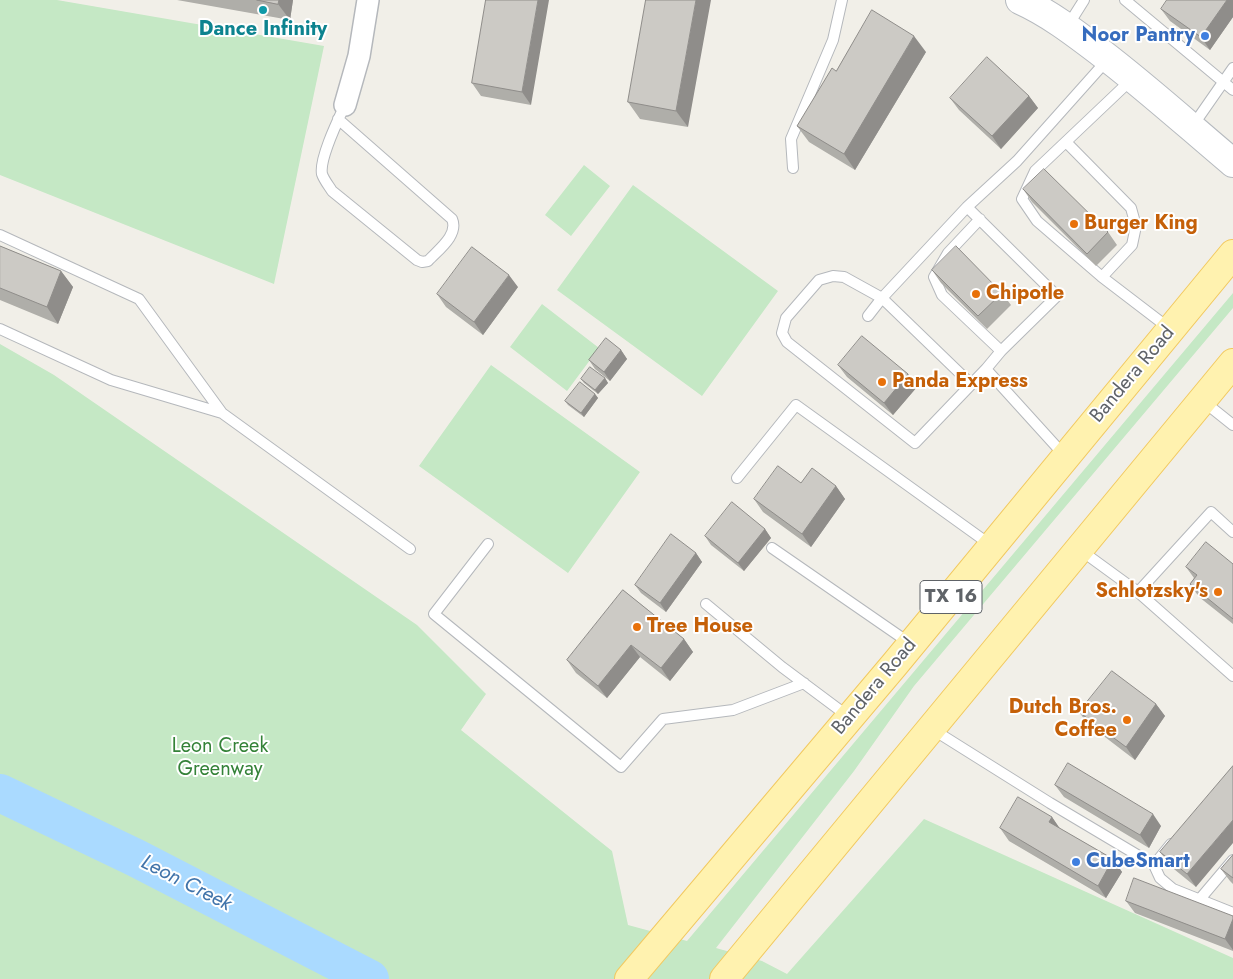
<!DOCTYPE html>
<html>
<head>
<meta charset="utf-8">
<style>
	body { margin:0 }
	canvas { display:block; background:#f1efe8 }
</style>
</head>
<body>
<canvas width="1233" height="979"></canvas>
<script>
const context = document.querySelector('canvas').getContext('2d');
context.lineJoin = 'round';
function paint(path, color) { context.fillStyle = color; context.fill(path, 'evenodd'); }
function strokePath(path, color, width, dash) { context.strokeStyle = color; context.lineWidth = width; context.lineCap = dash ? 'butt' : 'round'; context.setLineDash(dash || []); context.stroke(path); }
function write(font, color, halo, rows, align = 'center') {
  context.font = font + ' Jost,sans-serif'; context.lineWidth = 4; context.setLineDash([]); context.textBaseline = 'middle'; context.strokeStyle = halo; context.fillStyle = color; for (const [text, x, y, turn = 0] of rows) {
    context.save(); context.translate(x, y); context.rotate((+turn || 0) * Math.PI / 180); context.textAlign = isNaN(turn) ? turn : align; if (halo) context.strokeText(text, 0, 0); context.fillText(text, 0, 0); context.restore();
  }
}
const green = new Path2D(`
	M 0,0 L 57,0 L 324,46 L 274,284 L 0,175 Z
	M 584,165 L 610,186 L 571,236 L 545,215 Z
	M 633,185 L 778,291 L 702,396 L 557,290 Z
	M 1233,293 L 1233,308 L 914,686 L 854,771 L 716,948 L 762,961 L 787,974 L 924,819 L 1233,958 L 1233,979 L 0,979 L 0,344 L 54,375 L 417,625 L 486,694 L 461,730 L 612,851 L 628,925 L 687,941 Z
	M 542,304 L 599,348 L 567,391 L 510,347 Z
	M 491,365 L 640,472 L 568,573 L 419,466 Z`);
const river = new Path2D(`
	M 0,793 L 136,858 L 370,979`);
const lane = new Path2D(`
	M 1125,0 L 1233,90
	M 1067,27 L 1084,0
	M 1132,79 L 1035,171 L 1022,199 L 1037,221 L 1102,277 L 1170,329
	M 338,119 L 452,219 C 459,235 438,250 428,261 L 422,262 L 417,260 L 332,191 C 329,186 324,180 322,174 C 319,159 338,120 345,105
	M 1192,127 L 1233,68
	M 1066,142 L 1131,208 L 1136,226 L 1132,245 L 1102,277
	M 793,168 L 791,139 L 833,40 L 842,0
	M 967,207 L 1017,161 L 1108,59
	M 980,219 L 948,253 L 934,277 L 942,295 L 1001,351
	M 0,235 L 139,299 L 222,413 L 410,549
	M 868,316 L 882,298 L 844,277 L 833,276 L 819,280 L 786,318 L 782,333 L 787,342 L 915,443 L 986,369 L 1001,351 L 1057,296 L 967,207 L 882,298 L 971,384
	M 0,329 L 111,380 L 222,413
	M 986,369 L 1064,455
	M 1203,401 L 1233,425
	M 737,478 L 796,405 L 992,546
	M 488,544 L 434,614 L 621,767 L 663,719 L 733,710 L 804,683
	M 772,548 L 911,644
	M 1079,549 L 1138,592 L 1211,512 L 1233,532
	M 1138,592 L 1233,676
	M 706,604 L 782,667 L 849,717
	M 932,729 L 1050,803 L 1154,865 L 1160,878 L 1173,889 L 1233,913
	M 1154,865 L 1171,844
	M 1200,899 L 1233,860`);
const street = new Path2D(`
	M 345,105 L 359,56 L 368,0`);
const secondary = new Path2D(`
	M 1020,0 C 1049,13 1075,33 1100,52 C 1146,87 1189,126 1233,163`);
const primary = new Path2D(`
	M 629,979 L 895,664 L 1233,254
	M 724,979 L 1233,363`);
const wall = new Path2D(`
	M 177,0 L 293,0 L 290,20 Z
	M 486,0 L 531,105 L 481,96 L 472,83 Z
	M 646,0 L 688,127 L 640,119 L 628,102 Z
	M 1233,0 L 1233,17 L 1210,50 L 1170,21 L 1161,9 Z
	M 926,52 L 855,170 L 809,142 L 797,126 L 836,71 Z
	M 1029,96 L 1038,108 L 1001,149 L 959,110 L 950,98 Z
	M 1023,189 L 1108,232 L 1117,245 L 1096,266 L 1032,202 Z
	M 0,246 L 61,271 L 73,287 L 58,324 L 0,300 Z
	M 932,270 L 1002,293 L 1011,305 L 987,329 L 941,283 Z
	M 518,287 L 483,335 L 446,307 L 437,294 Z
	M 621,350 L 627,359 L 610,381 L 595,369 L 589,360 Z
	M 838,365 L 908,374 L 917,387 L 893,415 L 847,377 Z
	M 605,378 L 608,383 L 598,394 L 584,383 L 581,379 Z
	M 595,394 L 598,398 L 584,417 L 568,405 L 565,401 Z
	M 801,483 L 836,486 L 845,499 L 811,547 L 763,512 L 754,499 Z
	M 765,529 L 771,538 L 744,571 L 711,545 L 705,536 Z
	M 696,553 L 702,562 L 666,612 L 641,593 L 635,585 Z
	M 1233,564 L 1233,624 L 1199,597 L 1190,584 L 1194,578 L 1186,567 Z
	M 623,590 L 684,639 L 693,652 L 670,681 L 640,657 L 607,698 L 576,673 L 567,660 Z
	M 1156,704 L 1165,716 L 1135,760 L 1088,724 L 1079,712 Z
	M 1233,766 L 1196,887 L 1169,865 L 1160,852 Z
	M 1055,785 L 1161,826 L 1149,848 L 1064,797 Z
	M 1052,817 L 1059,828 L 1113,859 L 1122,872 L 1106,898 L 1009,841 L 1000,828 Z
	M 1233,855 L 1233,884 L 1230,881 L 1221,869 Z
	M 1126,901 L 1233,916 L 1233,951 L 1135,913 Z`);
const shadedWall = new Path2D(`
	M 279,0 L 293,0 L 290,20 L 278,4 Z
	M 538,0 L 549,0 L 531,105 L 522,92 Z
	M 696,0 L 711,0 L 688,127 L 676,111 Z
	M 1227,0 L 1233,0 L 1233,17 L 1210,50 L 1201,37 Z
	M 914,36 L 926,52 L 855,170 L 844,154 Z
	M 1029,96 L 1038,108 L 1001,149 L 992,136 Z
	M 61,271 L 73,287 L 58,324 L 47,307 Z
	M 509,275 L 518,287 L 483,335 L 474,322 Z
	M 621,350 L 627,359 L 610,381 L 604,372 Z
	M 908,374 L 917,387 L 893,415 L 884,403 Z
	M 605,378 L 608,383 L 598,394 L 595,390 Z
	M 595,394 L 598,398 L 584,417 L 581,413 Z
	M 836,486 L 845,499 L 811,547 L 802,534 Z
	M 765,529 L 771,538 L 744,571 L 738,563 Z
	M 696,553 L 702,562 L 666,612 L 660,603 Z
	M 684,639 L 693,652 L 670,681 L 661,668 Z
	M 631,645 L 640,657 L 607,698 L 598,686 Z
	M 1156,704 L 1165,716 L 1135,760 L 1126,747 Z
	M 1153,814 L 1161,826 L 1149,848 L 1140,835 Z
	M 1052,817 L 1061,830 L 1049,822 Z
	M 1233,820 L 1233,843 L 1196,887 L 1187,874 Z
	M 1113,859 L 1122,872 L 1106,898 L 1098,886 Z
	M 1233,919 L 1233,950 L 1225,939 Z`);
const building = new Path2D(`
	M 257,0 L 279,0 L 278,4 Z
	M 486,0 L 538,0 L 522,92 L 472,83 Z
	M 646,0 L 696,0 L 676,111 L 628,102 Z
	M 1167,0 L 1227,0 L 1201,37 L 1161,9 Z
	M 872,10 L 914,36 L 844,154 L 797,126 L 832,68 L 836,71 Z
	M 987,57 L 1029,96 L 992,136 L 950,98 Z
	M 1044,169 L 1108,232 L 1087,254 L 1023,189 Z
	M 0,246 L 61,271 L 47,307 L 0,288 Z
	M 956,246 L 1002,293 L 978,316 L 932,270 Z
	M 472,247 L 509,275 L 474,322 L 437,294 Z
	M 862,336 L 908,374 L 884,403 L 838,365 Z
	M 606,338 L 621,350 L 604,372 L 589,360 Z
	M 590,367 L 605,378 L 595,390 L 581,379 Z
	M 580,382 L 595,394 L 581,413 L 565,401 Z
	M 778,466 L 801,483 L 812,468 L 836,486 L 802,534 L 754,499 Z
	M 732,502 L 765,529 L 738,563 L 705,536 Z
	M 671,534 L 696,553 L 660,603 L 635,585 Z
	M 1206,542 L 1233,564 L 1233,619 L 1190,584 L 1197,575 L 1186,567 Z
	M 623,590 L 684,639 L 661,668 L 631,645 L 598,686 L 567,660 Z
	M 1112,671 L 1156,704 L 1126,747 L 1079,712 Z
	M 1068,763 L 1153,814 L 1140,835 L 1055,785 Z
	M 1233,766 L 1233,820 L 1187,874 L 1160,852 Z
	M 1018,797 L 1052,817 L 1049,822 L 1113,859 L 1098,886 L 1000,828 Z
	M 1233,855 L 1233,878 L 1221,869 Z
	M 1134,878 L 1233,916 L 1233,919 L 1225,939 L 1126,901 Z`);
const markers = [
	[263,10,5,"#0f9aa8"],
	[1205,36,5,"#3f7fe0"],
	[1074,224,5,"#e8710a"],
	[976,294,5,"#e8710a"],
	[882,382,5,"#e8710a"],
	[1218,592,5,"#e8710a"],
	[637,627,5,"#e8710a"],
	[1127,720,5,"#e8710a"],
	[1076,862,5,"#3f7fe0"]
];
const shields = [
	[951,597,62]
];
const shieldNames = [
	["TX 16",951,597]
];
const cultureNames = [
	["Dance Infinity",263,30]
];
const shopNames = [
	["Noor Pantry",1195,36],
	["CubeSmart",1086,862,"left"]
];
const foodNames = [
	["Burger King",1084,224],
	["Chipotle",986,294],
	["Panda Express",892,382],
	["Schlotzsky's",1208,592,"right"],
	["Tree House",647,627],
	["Dutch Bros.",1117,708,"right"],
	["Coffee",1117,731,"right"]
];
const streetNames = [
	["Bandera Road",1133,375,-50],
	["Bandera Road",875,687,-50]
];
const parkNames = [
	["Leon Creek",220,747],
	["Greenway",220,770]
];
const waterNames = [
	["Leon Creek",186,884,27]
];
paint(green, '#c5e8c5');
strokePath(river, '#aadaff', 38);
strokePath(lane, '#b5b8bc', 12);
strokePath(street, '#b5b8bc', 24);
strokePath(secondary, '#b6babf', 30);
strokePath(primary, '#f2c960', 30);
strokePath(lane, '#fff', 10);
strokePath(street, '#fff', 21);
strokePath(secondary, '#fff', 28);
strokePath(primary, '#fff2af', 28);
paint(wall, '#afaea9');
paint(shadedWall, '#8f8d8a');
paint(building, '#cccac5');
strokePath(building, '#8f8d8a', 1);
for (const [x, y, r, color] of markers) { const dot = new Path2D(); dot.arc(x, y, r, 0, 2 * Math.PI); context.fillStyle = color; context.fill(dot); strokePath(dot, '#fff', 2); }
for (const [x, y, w] of shields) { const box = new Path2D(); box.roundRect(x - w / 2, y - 16.5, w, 33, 4); context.fillStyle = '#fff'; context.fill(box); strokePath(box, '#5f6368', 1); }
write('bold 19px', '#5f6368', null, shieldNames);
write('bold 20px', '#0d838f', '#fff', cultureNames);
write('bold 20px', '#366cbe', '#fff', shopNames, 'right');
write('bold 20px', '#c56008', '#fff', foodNames, 'left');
write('20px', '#5f6368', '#fff', streetNames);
write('20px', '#348238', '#fff', parkNames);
write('italic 21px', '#4174aa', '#fff', waterNames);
</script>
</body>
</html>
